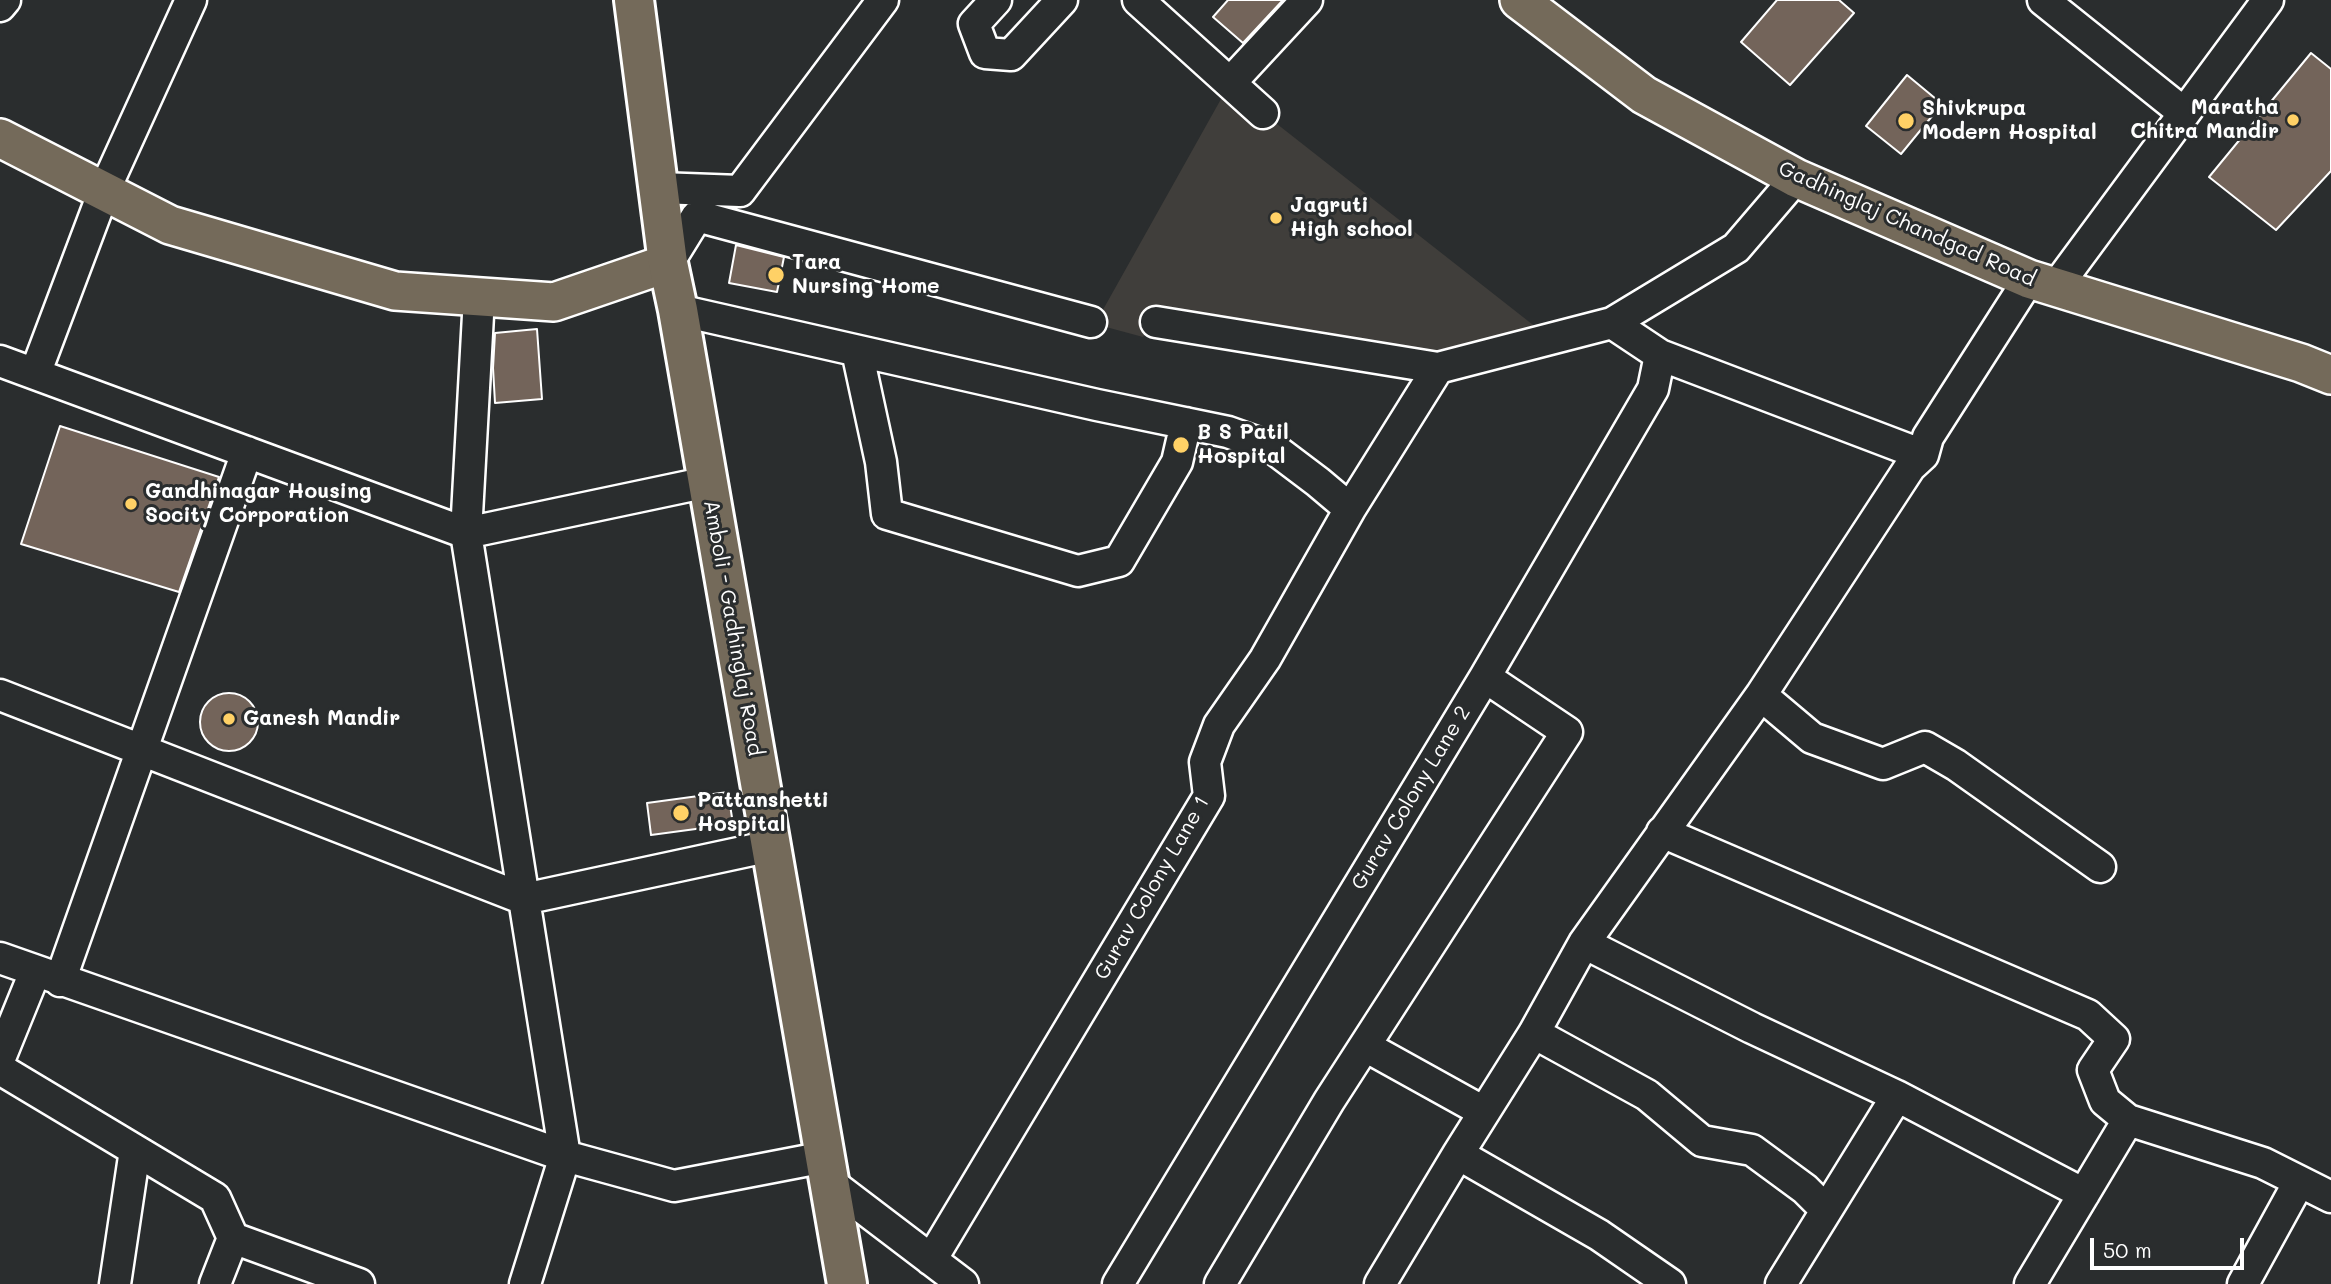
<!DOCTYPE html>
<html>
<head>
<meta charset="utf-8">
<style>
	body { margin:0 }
	#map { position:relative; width:2331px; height:1284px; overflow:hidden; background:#2a2d2e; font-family:Mali,sans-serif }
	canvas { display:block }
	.scale { position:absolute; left:2090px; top:1238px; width:154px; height:32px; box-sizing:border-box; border:4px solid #fff; border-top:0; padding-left:9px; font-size:21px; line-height:24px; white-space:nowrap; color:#fff; -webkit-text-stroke:5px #2a2d2e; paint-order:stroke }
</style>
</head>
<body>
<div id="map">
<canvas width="2331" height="1284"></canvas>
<div class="scale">50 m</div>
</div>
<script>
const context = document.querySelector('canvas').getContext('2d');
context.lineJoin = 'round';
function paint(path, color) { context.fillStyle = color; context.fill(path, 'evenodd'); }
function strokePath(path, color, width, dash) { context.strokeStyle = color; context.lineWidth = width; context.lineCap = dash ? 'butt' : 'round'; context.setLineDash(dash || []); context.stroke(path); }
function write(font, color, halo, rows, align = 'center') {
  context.font = font + ' Mali,sans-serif'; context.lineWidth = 6; context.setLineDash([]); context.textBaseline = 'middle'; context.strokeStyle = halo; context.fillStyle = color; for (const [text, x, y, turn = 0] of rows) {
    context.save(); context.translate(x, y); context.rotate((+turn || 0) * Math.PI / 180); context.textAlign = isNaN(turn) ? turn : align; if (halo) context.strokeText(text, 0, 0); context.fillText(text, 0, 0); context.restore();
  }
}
const built = new Path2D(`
	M 1230,83 L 1263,113 L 1551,339 L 1438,368 L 1156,322 L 1143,337 L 1095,324 Z`);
const building = new Path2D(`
	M 1228,0 L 1283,0 L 1243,43 L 1213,17 Z
	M 1777,0 L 1839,0 L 1854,13 L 1790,85 L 1741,42 Z
	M 2311,53 L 2331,69 L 2331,171 L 2276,230 L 2209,177 Z
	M 1907,75 L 1942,104 L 1901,154 L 1866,126 Z
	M 736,245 L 784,257 L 777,292 L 729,283 Z
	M 537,329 L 542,399 L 495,403 L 493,368 L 495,333 Z
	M 60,426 L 219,477 L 179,592 L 21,544 Z
	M200 722a29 29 0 1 1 58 0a29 29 0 1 1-58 0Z
	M 728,792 L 733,824 L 651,835 L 647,803 Z`);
const minor = new Path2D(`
	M 996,0 L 974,24 L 985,53 L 1011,55 L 1062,0
	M 1138,0 L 1263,113
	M 2043,0 L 2184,113
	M 0,6 L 5,0
	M 1230,83 L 1307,0
	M 659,188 L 740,191 L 883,0
	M 668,263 L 697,216 L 1091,322
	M 2056,287 L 2268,0
	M 479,297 L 466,533 L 524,899
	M 678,310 L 1097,405 L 1228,432 L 1273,448 L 1318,482 L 1350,509
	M 1156,322 L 1438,368 L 1612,323 L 1736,248 L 1796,178
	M 857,351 L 881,462 L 887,514 L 1078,571 L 1119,561 L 1177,462 L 1186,423
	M 1660,355 L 1923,455
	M 0,361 L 466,533 L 708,482
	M 35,374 L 104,191 L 191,0
	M 0,695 L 524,899
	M 1761,695 L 1812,738 L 1883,764 L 1925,747 L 1956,765 L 2100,867
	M 1662,832 L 2088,1015 L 2114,1039 L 2093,1070 L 2105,1101 L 2128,1120 L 2263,1163 L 2331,1197
	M 1584,943 L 1752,1028 L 1897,1096 L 2084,1194
	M 0,958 L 565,1156 L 674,1186 L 825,1157
	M 60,981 L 247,452
	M 1534,1033 L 1647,1095 L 1702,1141 L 1752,1150 L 1805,1189 L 1826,1210
	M 1365,1046 L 1484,1112
	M 0,1058 L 35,972
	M 0,1069 L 215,1198 L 233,1238 L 359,1284
	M 1458,1154 L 1599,1235 L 1670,1284
	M 829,1182 L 963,1284
	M 931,1260 L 1209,796 L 1205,762 L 1219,725 L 1265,659 L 1350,509 L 1438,368
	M 115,1284 L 135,1150
	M 215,1284 L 233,1238
	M 525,1284 L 565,1156 L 524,899 L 771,846
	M 1118,1284 L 1485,677 L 1653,389 L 1660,355 L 1612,323
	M 1220,1284 L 1329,1101 L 1567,732 L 1485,677
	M 1380,1284 L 1458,1154 L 1534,1033 L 1584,943 L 1761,695 L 1910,467 L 1923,455 L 1928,437 L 2029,279
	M 1781,1284 L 1897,1096
	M 2030,1284 L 2128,1120
	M 2243,1284 L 2299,1182`);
const major = new Path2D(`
	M 1519,0 L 1644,95 L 1796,178 L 2029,279 L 2301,363 L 2331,375
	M 0,138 L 170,225 L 395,291 L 554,302 L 668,263`);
const highway = new Path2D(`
	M 634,0 L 668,263 L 678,310 L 847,1284`);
const markers = [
	[2293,120,7,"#ffd166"],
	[1906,121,9,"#ffd166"],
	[1276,218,7,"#ffd166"],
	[776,275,9,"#ffd166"],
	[1181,445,9,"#ffd166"],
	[131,504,7,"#ffd166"],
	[229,719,7,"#ffd166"],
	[681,813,9,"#ffd166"]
];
const poiNames = [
	["Maratha",2279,108,"right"],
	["Chitra Mandir",2279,132,"right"],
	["Shivkrupa",1922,109],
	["Modern Hospital",1922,133],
	["Jagruti",1290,206],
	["High school",1290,230],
	["Tara",792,263],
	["Nursing Home",792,287],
	["B S Patil",1197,433],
	["Hospital",1197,457],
	["Gandhinagar Housing",145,492],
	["Socity Corporation",145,516],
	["Ganesh Mandir",243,719],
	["Pattanshetti",697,801],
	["Hospital",697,825]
];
const streetNames = [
	["Gadhinglaj Chandgad Road",1907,224,24],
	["Amboli - Gadhinglaj Road",733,628,80],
	["Gurav Colony Lane 2",1411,798,-59],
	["Gurav Colony Lane 1",1152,888,-60]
];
paint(built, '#403e3b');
paint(building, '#73645a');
strokePath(building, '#fff', 2);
strokePath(minor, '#fff', 35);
strokePath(major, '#fff', 42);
strokePath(highway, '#fff', 44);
strokePath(minor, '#2a2d2e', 30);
strokePath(major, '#746a5a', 37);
strokePath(highway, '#746a5a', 38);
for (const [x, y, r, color] of markers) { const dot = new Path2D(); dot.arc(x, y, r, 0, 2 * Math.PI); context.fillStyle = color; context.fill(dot); strokePath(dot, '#2a2d2e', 2.5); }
write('bold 21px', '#fff', '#2a2d2e', poiNames, 'left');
write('21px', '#fff', '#2a2d2e', streetNames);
</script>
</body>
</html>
